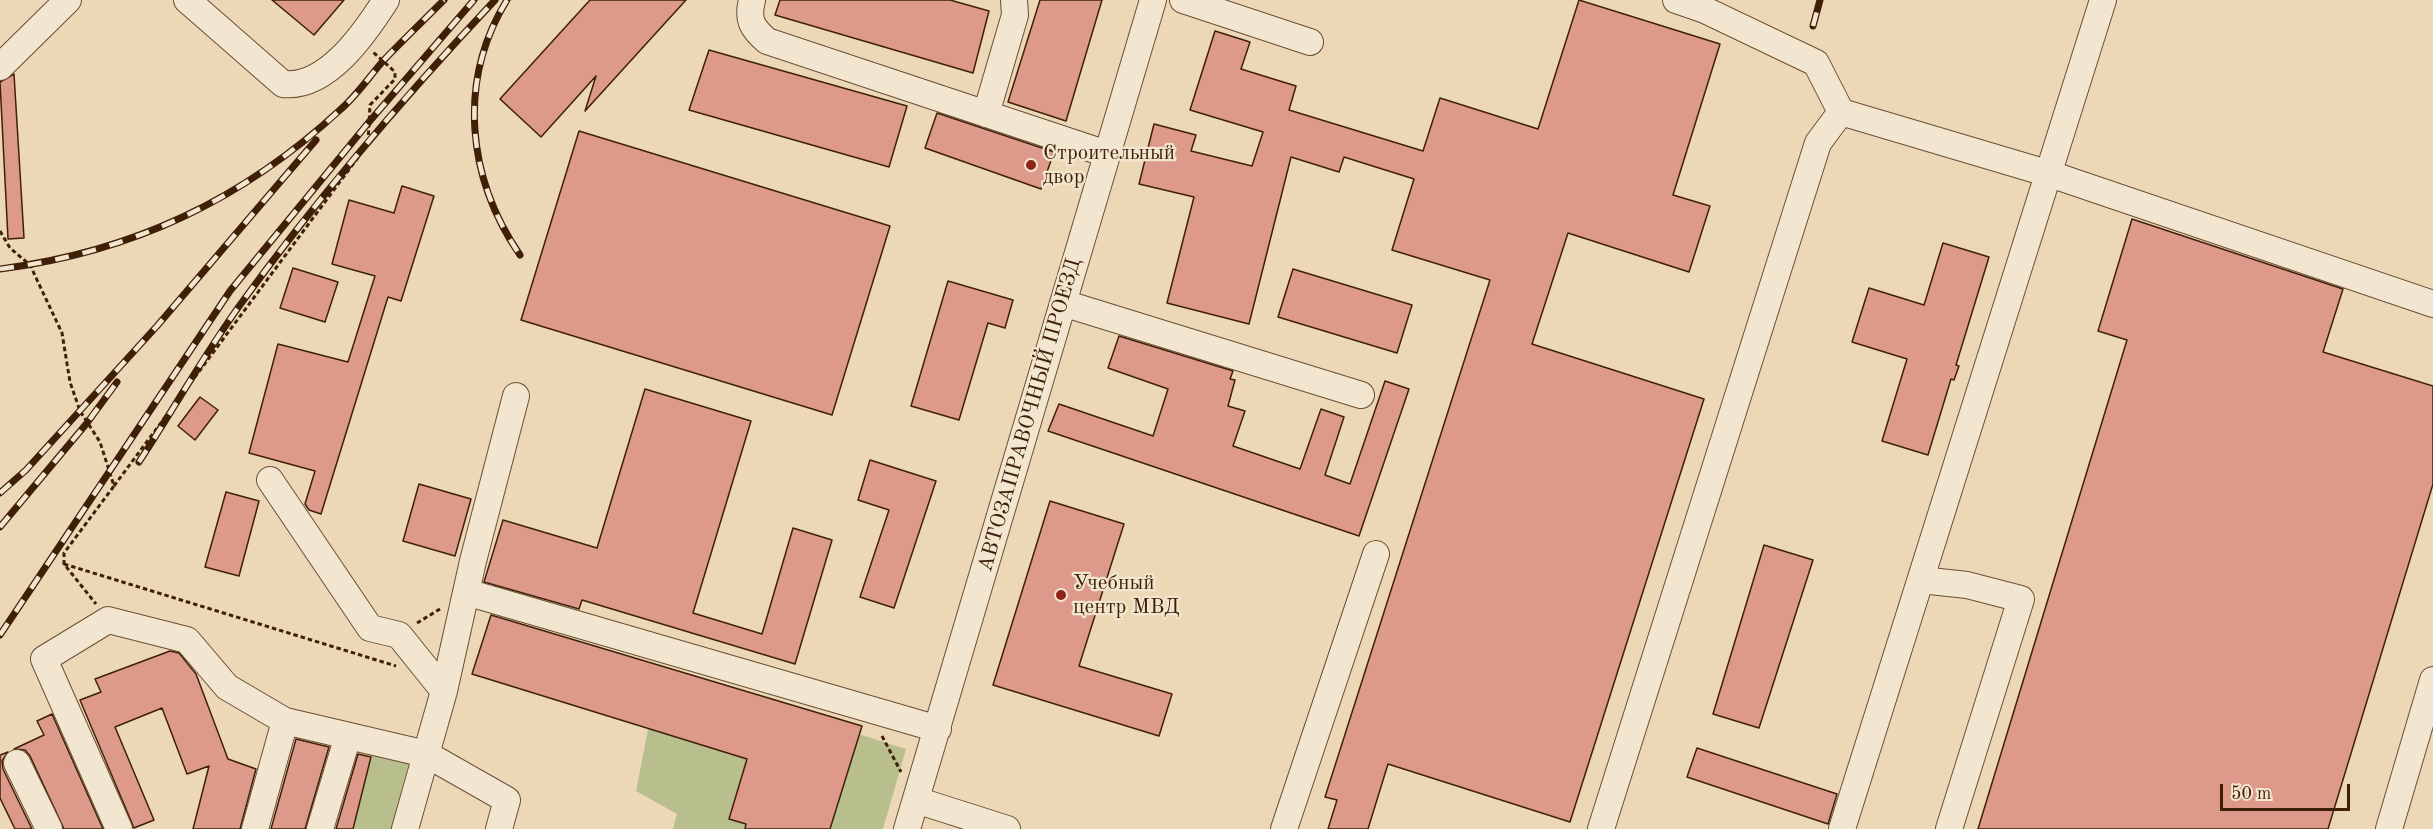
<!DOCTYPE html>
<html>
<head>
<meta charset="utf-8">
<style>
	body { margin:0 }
	#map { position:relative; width:2433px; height:829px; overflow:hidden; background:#ecd8b7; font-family:"Old Standard TT",serif }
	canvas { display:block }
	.scale { position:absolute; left:2220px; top:784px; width:130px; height:27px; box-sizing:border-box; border:3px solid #3f2007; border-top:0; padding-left:8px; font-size:18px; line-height:21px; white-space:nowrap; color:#3f2007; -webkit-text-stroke:4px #f3e6d0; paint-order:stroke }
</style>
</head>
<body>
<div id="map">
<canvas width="2433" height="829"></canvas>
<div class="scale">50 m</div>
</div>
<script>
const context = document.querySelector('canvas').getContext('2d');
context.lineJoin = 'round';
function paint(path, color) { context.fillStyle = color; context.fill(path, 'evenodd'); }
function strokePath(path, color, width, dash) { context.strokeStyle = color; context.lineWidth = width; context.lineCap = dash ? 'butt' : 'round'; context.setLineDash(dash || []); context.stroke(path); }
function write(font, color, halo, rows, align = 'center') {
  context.font = font + ' "Old Standard TT",serif'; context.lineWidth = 4.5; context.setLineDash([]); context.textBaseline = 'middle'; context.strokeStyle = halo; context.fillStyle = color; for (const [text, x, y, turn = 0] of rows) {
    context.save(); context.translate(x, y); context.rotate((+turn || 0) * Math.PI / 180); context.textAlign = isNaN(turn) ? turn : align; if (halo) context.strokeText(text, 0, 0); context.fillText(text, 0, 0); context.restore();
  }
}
const green = new Path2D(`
	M 491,618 L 906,749 L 883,829 L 673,829 L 677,814 L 636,791 L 655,694 Z
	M 373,751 L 409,762 L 391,829 L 353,829 Z`);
const building = new Path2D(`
	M 272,0 L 344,0 L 314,35 Z
	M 590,0 L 686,0 L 585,111 L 596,76 L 541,137 L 500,99 Z
	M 780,0 L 950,0 L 989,11 L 973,73 L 775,15 Z
	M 1040,0 L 1102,0 L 1066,121 L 1008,102 Z
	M 1579,0 L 1720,44 L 1673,195 L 1710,206 L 1689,272 L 1568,233 L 1532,344 L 1704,399 L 1570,822 L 1388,764 L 1368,829 L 1328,829 L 1337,800 L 1325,797 L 1490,280 L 1392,250 L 1414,179 L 1344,157 L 1339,172 L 1291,157 L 1249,324 L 1167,303 L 1194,197 L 1139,184 L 1154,124 L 1196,135 L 1191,151 L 1252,166 L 1263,132 L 1190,110 L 1215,31 L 1250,42 L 1241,69 L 1296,86 L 1289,110 L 1423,151 L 1440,98 L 1538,129 Z
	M 709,50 L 907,106 L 889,167 L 689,110 Z
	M 14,74 L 24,238 L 8,239 L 0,82 Z
	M 937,113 L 1054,152 L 1041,189 L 925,148 Z
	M 579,131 L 890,226 L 832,415 L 521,320 Z
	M 402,186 L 434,196 L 401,301 L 388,297 L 321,514 L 309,510 L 305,504 L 315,471 L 249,453 L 278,344 L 348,362 L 375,276 L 332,264 L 349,200 L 394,213 Z
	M 2132,219 L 2343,289 L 2323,352 L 2433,386 L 2433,484 L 2328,829 L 1978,829 L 2127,340 L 2098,331 Z
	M 1943,243 L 1989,257 L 1956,365 L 1959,366 L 1954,380 L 1951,379 L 1928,455 L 1882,441 L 1907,359 L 1852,342 L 1869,288 L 1924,305 Z
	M 293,268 L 338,282 L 325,322 L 280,308 Z
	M 1293,269 L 1412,305 L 1397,353 L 1278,317 Z
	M 948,281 L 1013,300 L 1005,328 L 988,323 L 959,420 L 911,406 Z
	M 1119,336 L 1233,371 L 1230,379 L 1235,380 L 1228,406 L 1245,411 L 1233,446 L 1300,469 L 1321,409 L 1344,417 L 1325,475 L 1350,484 L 1385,381 L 1409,389 L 1359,536 L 1048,431 L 1059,404 L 1153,436 L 1168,389 L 1108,368 Z
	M 645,389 L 751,421 L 693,613 L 762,634 L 793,528 L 832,540 L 795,664 L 582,600 L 579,609 L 484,582 L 503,520 L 597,548 Z
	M 200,397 L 218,410 L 195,440 L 178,426 Z
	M 870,460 L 936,481 L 894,608 L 860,597 L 889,510 L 858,500 Z
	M 419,484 L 471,499 L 455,556 L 403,541 Z
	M 226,492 L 259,501 L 239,576 L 205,567 Z
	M 1050,501 L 1124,524 L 1079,666 L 1172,694 L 1159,736 L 993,685 Z
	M 1764,545 L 1813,560 L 1759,728 L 1713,714 Z
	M 491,615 L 862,726 L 830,829 L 745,829 L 746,824 L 729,819 L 747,759 L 472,674 Z
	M 170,651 L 179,653 L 196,674 L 228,759 L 256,769 L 240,829 L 193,829 L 209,766 L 187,774 L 162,708 L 115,727 L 154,820 L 134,828 L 80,700 L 101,692 L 95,679 Z
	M 52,714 L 103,829 L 64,829 L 30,756 L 25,750 L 14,749 L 44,735 L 37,721 Z
	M 296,739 L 329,747 L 305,829 L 271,829 Z
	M 1697,748 L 1837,794 L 1828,824 L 1687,777 Z
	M 8,752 L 2,761 L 3,769 L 32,829 L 15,829 L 0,798 L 0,755 Z
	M 358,754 L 371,757 L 353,829 L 336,829 Z`);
const path = new Path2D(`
	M 0,231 L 10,248 L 30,265 L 62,333 L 70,382 L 80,411 L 100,442 L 114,486 L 64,553 L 64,564 L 96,604
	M 114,486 L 368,144 L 370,105 L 395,79 L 395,72 L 373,52
	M 64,564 L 396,666
	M 417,623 L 440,609
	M 882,736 L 901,772`);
const minor = new Path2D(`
	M 187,0 L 283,84 C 327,89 365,33 386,0
	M 752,0 C 747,20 752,28 767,41 L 1107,154
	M 1183,0 L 1310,42
	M 1676,0 L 1705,10 L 1816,63 L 1841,112
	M 0,67 L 68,0
	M 986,114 L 1015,15 L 1014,0
	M 1063,303 L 1361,395
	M 270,480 L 370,628 L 399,635 L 444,691
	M 1921,580 L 1967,585 L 2021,599 L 1949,829
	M 466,592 L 938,729
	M 17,763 L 49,829
	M 916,800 L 1007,829
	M 119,829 L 44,659 L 108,620 L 187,640 L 227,687 L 285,721 L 426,754 L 507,800 L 499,829
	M 255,829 L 285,721
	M 320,829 L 348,736
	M 405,829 L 444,691 L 473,561 L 516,396
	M 907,829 L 1153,0
	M 1284,829 L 1376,554
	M 1601,829 L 1818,143 L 1841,112 L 2050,174 L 2433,304
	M 1842,829 L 2103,0
	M 2389,829 L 2433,680`);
const rail = new Path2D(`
	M 507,0 C 457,81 467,178 520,255
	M 1813,26 L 1820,0
	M 0,269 C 132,252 243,200 341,109 C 357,95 369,77 383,61 C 403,40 424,20 444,0
	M 139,462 C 173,410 204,355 240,305 C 318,197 404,97 495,0
	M 0,493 L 26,470 L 157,326 L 316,140
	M 0,527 L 87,423 L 117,382
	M 0,635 L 230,291 L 369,122 L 474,0`);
const markers = [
	[1031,165,6,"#8f2418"],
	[1061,595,6,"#8f2418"]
];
const poiNames = [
	["Строительный",1043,153],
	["двор",1043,177],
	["Учебный",1073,583],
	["центр МВД",1073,607]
];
const streetNames = [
	["АВТОЗАПРАВОЧНЫЙ ПРОЕЗД",1030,415,-74]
];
paint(green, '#b9be8d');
paint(building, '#dd9a8b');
strokePath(building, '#3f2007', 1.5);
strokePath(minor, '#6a4e33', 28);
strokePath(path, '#3f2007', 3, [4.5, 3]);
strokePath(minor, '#f3e6d0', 26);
strokePath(rail, '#3f2007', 7);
strokePath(rail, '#f3e6d0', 4.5, [14]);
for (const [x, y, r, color] of markers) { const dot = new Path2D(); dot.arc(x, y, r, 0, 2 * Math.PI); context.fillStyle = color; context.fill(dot); strokePath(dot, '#f3e6d0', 2); }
write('21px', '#3f2007', '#f3e6d0', poiNames, 'left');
write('21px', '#3f2007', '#f3e6d0', streetNames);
</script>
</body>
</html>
